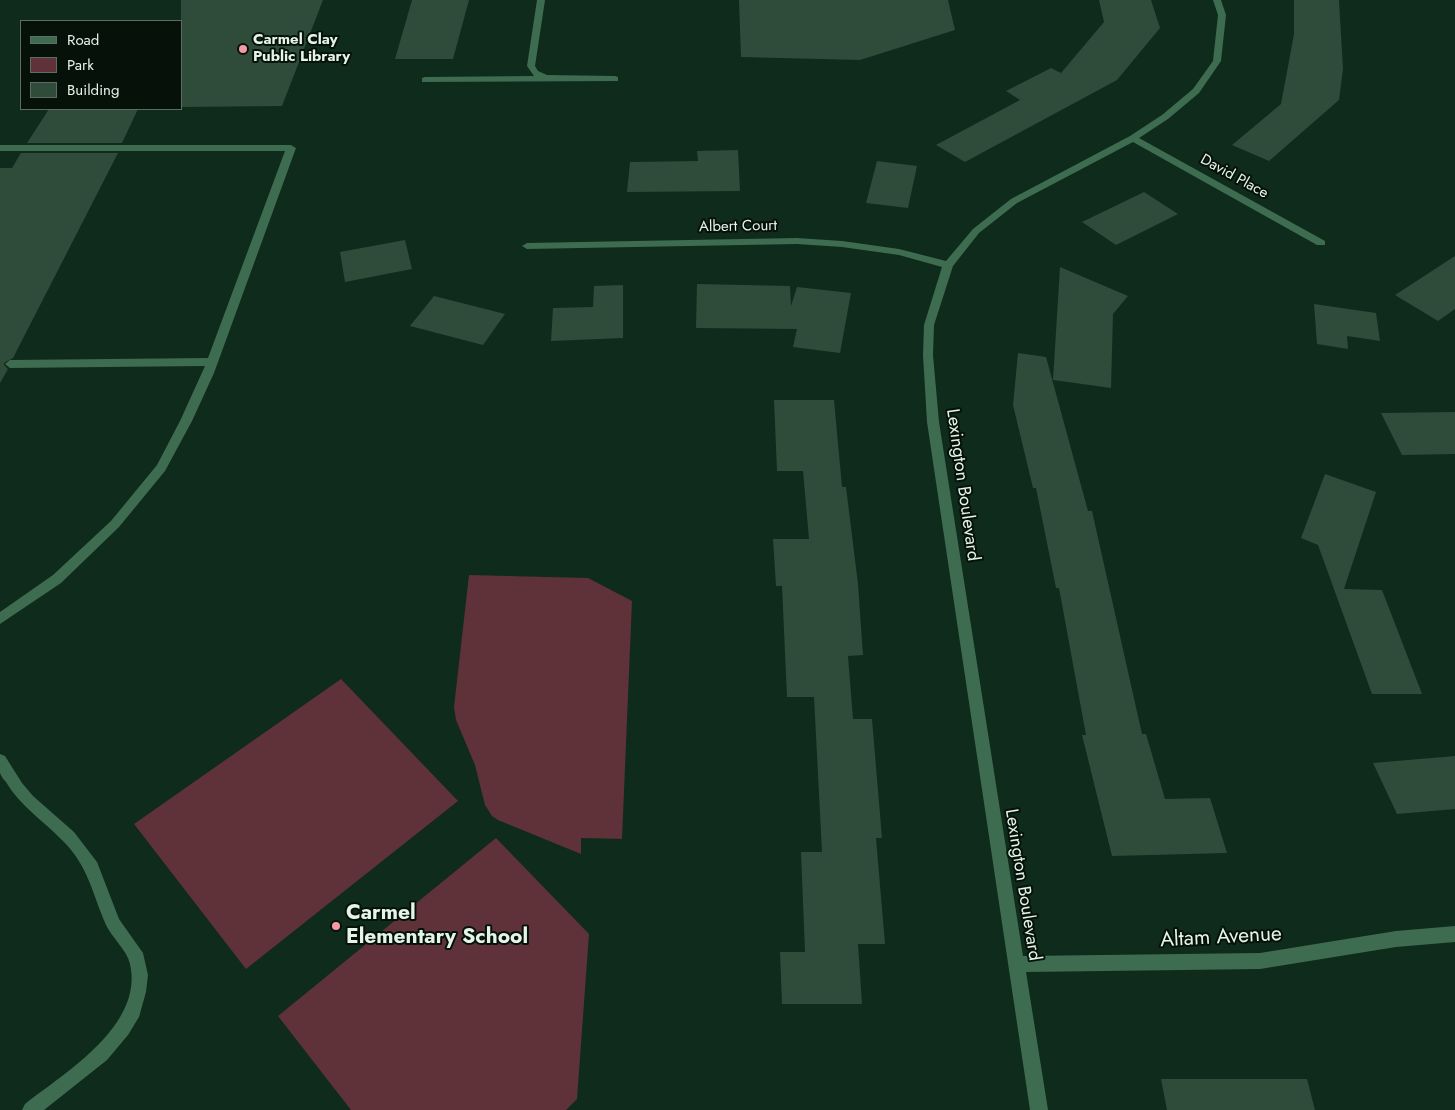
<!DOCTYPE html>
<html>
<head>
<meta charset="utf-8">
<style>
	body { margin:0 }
	#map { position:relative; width:1455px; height:1110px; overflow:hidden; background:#0f2b1b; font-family:Jost,sans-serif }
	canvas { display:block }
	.legend { position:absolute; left:20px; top:20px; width:162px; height:90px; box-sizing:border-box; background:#06110a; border:1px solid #5f6c63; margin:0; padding:6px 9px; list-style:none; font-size:15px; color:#e4f4e9 }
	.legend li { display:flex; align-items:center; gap:10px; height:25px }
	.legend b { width:25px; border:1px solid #5f6c63 }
</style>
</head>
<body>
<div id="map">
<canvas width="1455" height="1110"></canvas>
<ul class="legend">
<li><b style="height:6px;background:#3e6c50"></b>Road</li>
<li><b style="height:14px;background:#5e3238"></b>Park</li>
<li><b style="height:14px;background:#2f4b3a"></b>Building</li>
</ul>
</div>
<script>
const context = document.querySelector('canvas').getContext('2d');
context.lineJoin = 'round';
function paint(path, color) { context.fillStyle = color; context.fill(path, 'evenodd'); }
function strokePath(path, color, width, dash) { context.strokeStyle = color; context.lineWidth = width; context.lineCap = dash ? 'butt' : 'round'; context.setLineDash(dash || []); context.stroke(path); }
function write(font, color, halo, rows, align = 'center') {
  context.font = font + ' Jost,sans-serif'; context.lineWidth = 4; context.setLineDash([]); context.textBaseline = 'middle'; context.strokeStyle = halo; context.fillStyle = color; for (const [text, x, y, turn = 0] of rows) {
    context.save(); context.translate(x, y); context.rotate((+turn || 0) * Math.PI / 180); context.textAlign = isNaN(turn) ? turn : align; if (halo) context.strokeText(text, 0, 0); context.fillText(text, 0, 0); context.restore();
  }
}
const green = new Path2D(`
	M 469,575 L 588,578 L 632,601 L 622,839 L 581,838 L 581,854 L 498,820 L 492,816 L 485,805 L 475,765 L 456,720 L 454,707 Z
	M 341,679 L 458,801 L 246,969 L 134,824 Z
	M 496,838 L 589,934 L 577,1099 L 566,1110 L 351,1110 L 278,1016 Z`);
const building = new Path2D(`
	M 181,0 L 323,0 L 282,106 L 181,107 Z
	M 412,0 L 469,0 L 453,59 L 395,59 Z
	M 739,0 L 948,0 L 955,30 L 860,60 L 741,57 Z
	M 1099,0 L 1151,0 L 1160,28 L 1117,80 L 965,162 L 936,145 L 1020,100 L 1006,91 L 1051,68 L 1061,73 L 1104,22 Z
	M 1294,0 L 1339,0 L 1343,69 L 1339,100 L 1269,161 L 1232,145 L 1281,104 L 1294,34 Z
	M 49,109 L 138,109 L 122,143 L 27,143 Z
	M 738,150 L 740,191 L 627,192 L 630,162 L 698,161 L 697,151 Z
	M 21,153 L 118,153 L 13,358 L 4,363 L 4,365 L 8,369 L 0,383 L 0,168 L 12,168 Z
	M 877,161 L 917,166 L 908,208 L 866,203 Z
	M 1144,192 L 1178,214 L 1116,245 L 1082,222 Z
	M 405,240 L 412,269 L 345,282 L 340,252 Z
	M 1455,256 L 1455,309 L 1438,321 L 1395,295 Z
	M 1060,267 L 1128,296 L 1113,314 L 1111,388 L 1053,380 Z
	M 697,284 L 790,286 L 791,306 L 797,287 L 851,293 L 840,353 L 793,347 L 797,329 L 696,328 Z
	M 623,285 L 623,338 L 551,341 L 553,308 L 593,307 L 594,286 Z
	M 434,296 L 505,314 L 483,345 L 410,326 Z
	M 1314,304 L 1376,313 L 1380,341 L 1347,336 L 1348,349 L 1317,344 Z
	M 1018,353 L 1046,357 L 1088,511 L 1092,511 L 1142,734 L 1146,734 L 1165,799 L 1210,798 L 1227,853 L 1112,856 L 1082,735 L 1086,735 L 1059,588 L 1056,588 L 1036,488 L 1033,488 L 1013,405 Z
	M 774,400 L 834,400 L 842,487 L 846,487 L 858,584 L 863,655 L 848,656 L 853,719 L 872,719 L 882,838 L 876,838 L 885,944 L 858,944 L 862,1004 L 782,1004 L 780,952 L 805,952 L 801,852 L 822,852 L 814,697 L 787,697 L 782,586 L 776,586 L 773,539 L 809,539 L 803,471 L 777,471 Z
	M 1455,412 L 1455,454 L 1402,455 L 1381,413 Z
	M 1325,474 L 1376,492 L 1344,589 L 1382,590 L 1422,694 L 1372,694 L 1318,545 L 1301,538 Z
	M 1455,756 L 1455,809 L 1397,814 L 1373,763 Z
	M 1161,1079 L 1307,1079 L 1315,1110 L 1167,1110 Z`);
const minor = new Path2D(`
	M 537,0 L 545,0 L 535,66 L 538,71 L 547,75 L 615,76 L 618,77 L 618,81 L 422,82 L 422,78 L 425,77 L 534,76 L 527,66 Z
	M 1213,0 L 1221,0 L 1226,15 L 1221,61 L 1199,93 L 1168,119 L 1139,138 L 1325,241 L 1325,245 L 1317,245 L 1133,142 L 1017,203 L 979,233 L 953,266 L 934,325 L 933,355 L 939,422 L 1023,956 L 1260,953 L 1396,931 L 1455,926 L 1455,942 L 1396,947 L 1260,969 L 1026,972 L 1048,1110 L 1030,1110 L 927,422 L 923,355 L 924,325 L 942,267 L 899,255 L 842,247 L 797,244 L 527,249 L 522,246 L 527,243 L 797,238 L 842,241 L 899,249 L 946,261 L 973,229 L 1011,199 L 1130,136 L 1162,115 L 1193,89 L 1213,61 L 1218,15 Z
	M 0,145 L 291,145 L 296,148 L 214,373 L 192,421 L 165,471 L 119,527 L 61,583 L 0,624 L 0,612 L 53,575 L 111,521 L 157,465 L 180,421 L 205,366 L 10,368 L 5,364 L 10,360 L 208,358 L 285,151 L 0,151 Z
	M 0,754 L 5,756 L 22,783 L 33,796 L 74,832 L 97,862 L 119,919 L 143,953 L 148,975 L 146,992 L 139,1017 L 128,1035 L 107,1060 L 44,1110 L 22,1110 L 25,1104 C 66,1072 144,1025 130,964 C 127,950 112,938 106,925 C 92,893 89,868 64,842 C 44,821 21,807 6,782 C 4,780 1,776 0,773 C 0,767 0,759 0,754 Z`);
const markers = [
	[243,49,5,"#f49aa5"],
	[336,926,5,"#f49aa5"]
];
const farPoinames = [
	["Carmel Clay",253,40],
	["Public Library",253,57]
];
const farStreetnames = [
	["David Place",1234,177,29],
	["Albert Court",738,227,-1]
];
const streetNames = [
	["Lexington Boulevard",962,485,82],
	["Lexington Boulevard",1022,885,81]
];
const nearPoinames = [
	["Carmel",346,914],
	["Elementary School",346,938]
];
const nearStreetnames = [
	["Altam Avenue",1221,938,-3]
];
paint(green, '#5e3238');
paint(building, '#2f4b3a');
paint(minor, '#3e6c50');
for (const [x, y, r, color] of markers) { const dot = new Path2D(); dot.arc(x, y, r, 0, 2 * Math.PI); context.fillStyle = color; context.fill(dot); strokePath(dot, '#06110a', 2); }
write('bold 15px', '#e4f4e9', '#06110a', farPoinames, 'left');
write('15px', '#e4f4e9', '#06110a', farStreetnames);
write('18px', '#e4f4e9', '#06110a', streetNames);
write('bold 21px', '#e4f4e9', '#06110a', nearPoinames, 'left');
write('21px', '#e4f4e9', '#06110a', nearStreetnames);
</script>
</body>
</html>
